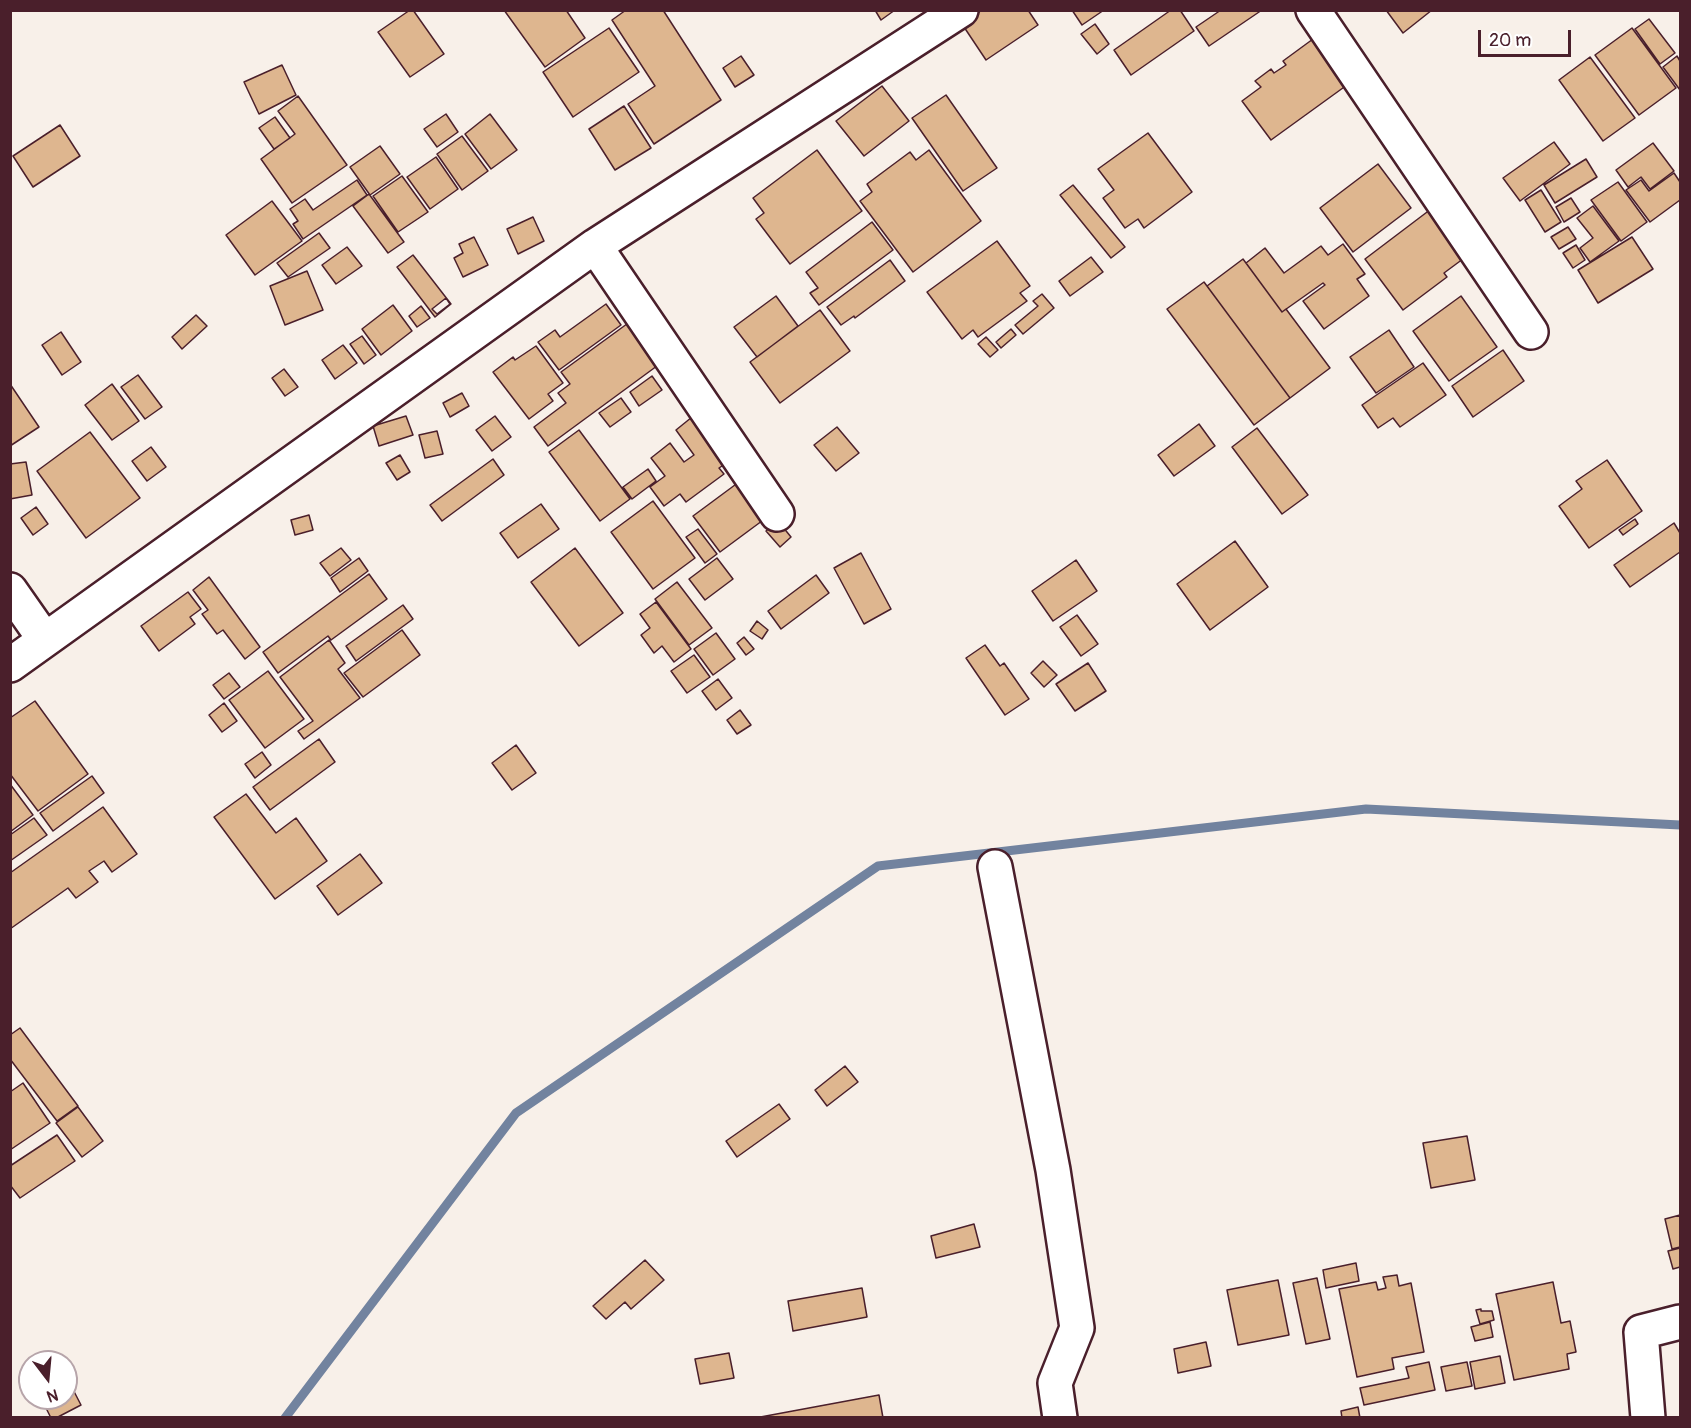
<!DOCTYPE html>
<html>
<head>
<meta charset="utf-8">
<style>
	body { margin:0 }
	#map { position:relative; width:1691px; height:1428px; overflow:hidden; background:#f8f0e9; font-family:Pangolin,sans-serif }
	canvas { display:block }
	.frame { position:absolute; inset:0; border:12px solid #4a1f2b; pointer-events:none }
	.north { position:absolute; left:18px; top:1350px; width:60px; height:60px; box-sizing:border-box; background:#fff; border:2px solid #b7a5aa; border-radius:50%; rotate:164deg; font-size:16px; font-weight:700; line-height:24px; text-align:center; color:#4a1f2b }
	.north::after { content:''; display:block; margin:auto; width:21px; height:27px; background:#4a1f2b; clip-path:polygon(50% 0,100% 100%,50% 72%,0 100%) }
	.scale { position:absolute; left:1478px; top:30px; width:93px; height:27px; box-sizing:border-box; border:3px solid #4a1f2b; border-top:0; padding-left:8px; font-size:18px; line-height:21px; white-space:nowrap; color:#4a1f2b; -webkit-text-stroke:4px #fff; paint-order:stroke }
</style>
</head>
<body>
<div id="map">
<canvas width="1691" height="1428"></canvas>
<div class="frame"></div>
<div class="north">N</div>
<div class="scale">20 m</div>
</div>
<script>
const context = document.querySelector('canvas').getContext('2d');
context.lineJoin = 'round';
function strokePath(path, color, width, dash) { context.strokeStyle = color; context.lineWidth = width; context.lineCap = dash ? 'butt' : 'round'; context.setLineDash(dash || []); context.stroke(path); }
function paint(path, color) { context.fillStyle = color; context.fill(path, 'evenodd'); }
const stream = new Path2D(`
	M 285,1418 L 516,1113 L 878,866 L 1366,809 L 1680,825`);
const building = new Path2D(`
	M 410,10 L 413,10 L 444,54 L 410,77 L 378,32 Z
	M 504,10 L 566,10 L 585,38 L 545,67 Z
	M 626,10 L 663,10 L 721,100 L 654,144 L 628,104 L 655,86 L 612,20 Z
	M 875,10 L 895,10 L 881,20 Z
	M 982,10 L 1028,10 L 1038,25 L 986,60 L 962,24 Z
	M 1072,10 L 1104,10 L 1082,25 Z
	M 1171,10 L 1180,10 L 1194,31 L 1131,75 L 1114,50 Z
	M 1221,10 L 1262,10 L 1209,46 L 1196,27 Z
	M 1386,10 L 1432,10 L 1403,33 Z
	M 1649,19 L 1675,53 L 1660,64 L 1635,29 Z
	M 1095,24 L 1109,44 L 1097,54 L 1081,34 Z
	M 609,28 L 639,72 L 573,117 L 543,72 Z
	M 1632,28 L 1676,88 L 1639,115 L 1595,55 Z
	M 1313,39 L 1347,85 L 1271,140 L 1242,101 L 1261,87 L 1255,81 L 1271,69 L 1274,73 L 1286,65 L 1283,61 Z
	M 741,56 L 754,75 L 735,87 L 723,68 Z
	M 1677,56 L 1680,61 L 1680,90 L 1663,67 Z
	M 1590,57 L 1635,118 L 1603,141 L 1559,80 Z
	M 282,65 L 296,95 L 259,114 L 244,82 Z
	M 882,86 L 909,121 L 864,156 L 836,121 Z
	M 946,95 L 997,168 L 963,191 L 912,118 Z
	M 298,96 L 347,165 L 292,203 L 261,159 L 295,134 L 278,111 Z
	M 624,106 L 651,148 L 615,170 L 589,129 Z
	M 446,114 L 458,132 L 437,147 L 424,129 Z
	M 490,114 L 517,150 L 491,169 L 465,134 Z
	M 275,117 L 290,138 L 274,149 L 259,128 Z
	M 60,125 L 80,156 L 33,187 L 13,156 Z
	M 1148,133 L 1192,192 L 1144,228 L 1138,219 L 1125,228 L 1103,198 L 1114,190 L 1098,169 Z
	M 462,136 L 488,171 L 462,190 L 437,154 Z
	M 1554,142 L 1570,164 L 1520,201 L 1503,178 Z
	M 1653,143 L 1674,171 L 1650,189 L 1641,177 L 1628,187 L 1616,170 Z
	M 380,146 L 400,174 L 370,195 L 350,167 Z
	M 817,150 L 862,211 L 790,264 L 756,219 L 764,213 L 753,198 Z
	M 929,150 L 981,221 L 913,272 L 860,201 L 872,192 L 867,184 L 910,152 L 916,160 Z
	M 436,157 L 458,189 L 430,209 L 407,177 Z
	M 1586,159 L 1597,177 L 1555,203 L 1544,185 Z
	M 1378,164 L 1411,208 L 1353,252 L 1320,208 Z
	M 1674,173 L 1680,182 L 1680,200 L 1650,222 L 1626,190 L 1641,180 L 1649,191 Z
	M 402,176 L 428,212 L 398,232 L 373,196 Z
	M 357,180 L 367,195 L 303,239 L 293,224 L 298,221 L 290,209 L 305,199 L 313,210 Z
	M 1618,182 L 1647,222 L 1621,241 L 1591,200 Z
	M 1073,185 L 1125,247 L 1111,258 L 1060,195 Z
	M 1541,190 L 1561,222 L 1545,232 L 1525,200 Z
	M 369,194 L 404,242 L 388,253 L 353,206 Z
	M 1571,198 L 1580,212 L 1564,222 L 1556,207 Z
	M 272,201 L 302,241 L 255,275 L 226,235 Z
	M 1435,206 L 1471,253 L 1444,273 L 1447,277 L 1403,310 L 1365,259 Z
	M 1593,206 L 1619,241 L 1590,262 L 1580,248 L 1593,238 L 1577,218 Z
	M 533,217 L 544,241 L 518,254 L 507,229 Z
	M 872,222 L 893,250 L 819,305 L 810,293 L 818,288 L 806,272 Z
	M 1568,227 L 1576,239 L 1559,249 L 1551,237 Z
	M 319,233 L 330,248 L 288,277 L 277,263 Z
	M 474,237 L 488,265 L 463,277 L 454,258 L 463,253 L 459,244 Z
	M 1632,237 L 1653,269 L 1598,303 L 1578,270 Z
	M 997,241 L 1030,286 L 1020,293 L 1027,301 L 978,337 L 973,330 L 962,339 L 927,292 Z
	M 1343,244 L 1365,274 L 1357,279 L 1369,296 L 1324,329 L 1303,301 L 1325,285 L 1323,283 L 1282,312 L 1246,263 L 1265,248 L 1284,273 L 1321,246 L 1328,255 Z
	M 1576,245 L 1585,260 L 1573,268 L 1563,253 Z
	M 347,247 L 362,266 L 336,284 L 322,265 Z
	M 413,255 L 451,304 L 435,317 L 397,267 Z
	M 1091,257 L 1103,272 L 1070,296 L 1059,281 Z
	M 1243,259 L 1282,312 L 1286,309 L 1330,368 L 1290,398 L 1207,286 Z
	M 890,260 L 905,281 L 855,318 L 854,316 L 841,325 L 827,307 Z
	M 307,271 L 323,310 L 285,325 L 270,286 Z
	M 1204,282 L 1290,398 L 1254,425 L 1167,309 Z
	M 1042,294 L 1054,308 L 1023,334 L 1015,325 L 1038,306 L 1033,301 Z
	M 776,296 L 798,326 L 757,357 L 734,327 Z
	M 1461,296 L 1497,347 L 1449,381 L 1413,331 Z
	M 446,298 L 450,304 L 437,314 L 432,309 Z
	M 606,304 L 621,325 L 559,370 L 538,342 L 555,330 L 560,337 Z
	M 393,305 L 412,331 L 381,355 L 362,329 Z
	M 421,306 L 430,318 L 417,327 L 409,316 Z
	M 820,310 L 850,351 L 780,403 L 750,362 Z
	M 196,315 L 207,326 L 182,349 L 172,337 Z
	M 631,321 L 661,363 L 548,446 L 534,427 L 566,403 L 558,393 L 570,384 L 561,372 Z
	M 1011,329 L 1016,335 L 1001,348 L 996,342 Z
	M 1389,330 L 1414,367 L 1376,393 L 1350,357 Z
	M 61,332 L 81,362 L 62,375 L 42,345 Z
	M 362,336 L 376,355 L 364,364 L 350,344 Z
	M 986,337 L 998,350 L 990,357 L 978,344 Z
	M 343,345 L 357,363 L 335,379 L 322,360 Z
	M 536,346 L 563,383 L 548,394 L 553,401 L 529,419 L 493,372 L 513,357 L 515,360 Z
	M 1503,350 L 1524,381 L 1473,417 L 1452,386 Z
	M 1423,363 L 1446,395 L 1400,427 L 1393,418 L 1378,428 L 1362,405 Z
	M 284,369 L 298,387 L 285,396 L 272,378 Z
	M 138,375 L 162,407 L 145,419 L 121,387 Z
	M 652,376 L 662,390 L 639,406 L 630,392 Z
	M 10,384 L 39,427 L 10,446 Z
	M 112,384 L 139,421 L 112,440 L 85,405 Z
	M 462,393 L 469,406 L 450,417 L 443,403 Z
	M 621,398 L 631,412 L 610,427 L 599,413 Z
	M 697,413 L 731,460 L 719,468 L 724,474 L 686,502 L 680,494 L 664,506 L 650,487 L 665,476 L 651,458 L 670,443 L 684,462 L 694,455 L 676,430 Z
	M 406,416 L 413,435 L 379,446 L 373,426 Z
	M 495,416 L 511,437 L 492,451 L 476,430 Z
	M 1199,424 L 1215,446 L 1174,476 L 1158,455 Z
	M 837,427 L 859,453 L 836,471 L 814,445 Z
	M 1257,428 L 1308,495 L 1282,514 L 1232,447 Z
	M 579,430 L 630,499 L 600,521 L 549,452 Z
	M 437,431 L 443,454 L 425,458 L 419,435 Z
	M 90,432 L 140,498 L 86,538 L 37,471 Z
	M 151,447 L 166,467 L 147,481 L 132,461 Z
	M 400,455 L 410,472 L 397,480 L 386,463 Z
	M 493,459 L 504,475 L 442,521 L 430,505 Z
	M 1607,460 L 1642,511 L 1589,548 L 1559,506 L 1582,489 L 1576,481 Z
	M 26,462 L 32,495 L 10,499 L 10,464 Z
	M 648,469 L 656,481 L 632,499 L 623,487 Z
	M 743,479 L 770,515 L 720,552 L 693,516 Z
	M 653,501 L 695,558 L 653,589 L 611,532 Z
	M 541,504 L 559,529 L 518,558 L 500,533 Z
	M 36,507 L 48,524 L 33,535 L 21,518 Z
	M 309,515 L 313,530 L 295,535 L 291,520 Z
	M 1635,519 L 1638,524 L 1623,535 L 1619,530 Z
	M 778,521 L 791,537 L 780,547 L 766,531 Z
	M 1674,523 L 1680,533 L 1680,552 L 1630,587 L 1614,565 Z
	M 698,529 L 717,554 L 705,563 L 686,537 Z
	M 1235,541 L 1268,587 L 1210,630 L 1177,584 Z
	M 341,548 L 351,560 L 330,576 L 320,563 Z
	M 575,548 L 623,613 L 579,646 L 531,582 Z
	M 861,553 L 891,609 L 864,624 L 834,568 Z
	M 359,558 L 368,571 L 340,592 L 331,578 Z
	M 717,558 L 733,579 L 705,600 L 689,579 Z
	M 1076,560 L 1097,591 L 1053,621 L 1032,591 Z
	M 369,574 L 387,599 L 331,640 L 328,636 L 278,673 L 263,652 Z
	M 816,575 L 829,593 L 781,629 L 768,611 Z
	M 209,577 L 260,647 L 245,659 L 223,630 L 217,634 L 202,614 L 208,610 L 193,590 Z
	M 677,582 L 712,628 L 689,645 L 655,599 Z
	M 188,592 L 201,609 L 190,617 L 195,624 L 159,651 L 141,626 Z
	M 656,602 L 691,649 L 674,662 L 662,646 L 654,653 L 641,635 L 650,628 L 640,614 Z
	M 403,605 L 413,619 L 356,661 L 346,646 Z
	M 1077,615 L 1098,644 L 1081,656 L 1060,627 Z
	M 757,621 L 768,630 L 762,639 L 750,631 Z
	M 402,630 L 420,655 L 363,697 L 344,673 Z
	M 716,633 L 735,659 L 713,675 L 694,649 Z
	M 744,637 L 754,649 L 746,655 L 737,643 Z
	M 329,640 L 345,663 L 338,669 L 360,698 L 304,739 L 298,731 L 313,721 L 280,677 Z
	M 985,645 L 1000,666 L 1004,663 L 1029,699 L 1005,715 L 966,658 Z
	M 694,655 L 710,677 L 687,693 L 671,671 Z
	M 1043,661 L 1057,675 L 1044,687 L 1031,673 Z
	M 1088,663 L 1106,691 L 1075,711 L 1056,684 Z
	M 268,671 L 304,719 L 265,748 L 229,700 Z
	M 229,673 L 240,687 L 224,699 L 213,685 Z
	M 718,679 L 732,698 L 716,710 L 702,691 Z
	M 35,701 L 88,774 L 38,811 L 10,774 L 10,718 Z
	M 224,703 L 237,721 L 222,732 L 209,715 Z
	M 740,710 L 751,725 L 737,734 L 727,720 Z
	M 319,739 L 335,762 L 270,810 L 253,787 Z
	M 516,745 L 536,773 L 512,790 L 492,763 Z
	M 262,752 L 271,765 L 255,778 L 245,764 Z
	M 92,776 L 104,793 L 53,831 L 40,813 Z
	M 10,784 L 33,815 L 10,832 Z
	M 246,794 L 276,833 L 296,818 L 327,861 L 275,899 L 214,817 Z
	M 103,807 L 137,854 L 112,872 L 104,861 L 89,871 L 98,882 L 76,898 L 68,888 L 10,929 L 10,873 Z
	M 34,818 L 47,835 L 10,861 L 10,835 Z
	M 360,854 L 382,883 L 338,915 L 317,886 Z
	M 20,1028 L 78,1106 L 57,1121 L 10,1059 L 10,1035 Z
	M 845,1066 L 858,1082 L 827,1106 L 815,1090 Z
	M 23,1083 L 50,1123 L 10,1150 L 10,1092 Z
	M 779,1104 L 790,1119 L 737,1157 L 726,1141 Z
	M 78,1107 L 103,1141 L 82,1157 L 56,1123 Z
	M 57,1135 L 75,1161 L 20,1198 L 10,1185 L 10,1166 Z
	M 1467,1136 L 1475,1180 L 1431,1188 L 1423,1143 Z
	M 1680,1215 L 1680,1247 L 1672,1249 L 1665,1219 Z
	M 974,1224 L 980,1247 L 936,1258 L 931,1236 Z
	M 1680,1248 L 1680,1267 L 1673,1269 L 1668,1251 Z
	M 645,1260 L 664,1280 L 631,1309 L 625,1302 L 606,1319 L 593,1306 Z
	M 1356,1263 L 1359,1281 L 1326,1288 L 1323,1270 Z
	M 1397,1275 L 1399,1286 L 1411,1283 L 1424,1352 L 1392,1358 L 1394,1369 L 1357,1377 L 1339,1289 L 1376,1282 L 1378,1290 L 1386,1288 L 1383,1277 Z
	M 1317,1278 L 1330,1339 L 1306,1344 L 1293,1283 Z
	M 1278,1280 L 1289,1335 L 1238,1345 L 1227,1290 Z
	M 1553,1282 L 1561,1323 L 1570,1321 L 1576,1352 L 1567,1354 L 1569,1369 L 1514,1380 L 1496,1294 Z
	M 862,1288 L 867,1317 L 793,1331 L 788,1301 Z
	M 1481,1309 L 1481,1311 L 1492,1311 L 1494,1320 L 1480,1324 L 1476,1310 Z
	M 1490,1322 L 1493,1337 L 1475,1341 L 1471,1327 Z
	M 1206,1342 L 1211,1366 L 1178,1373 L 1174,1349 Z
	M 729,1353 L 734,1378 L 700,1384 L 695,1359 Z
	M 1500,1356 L 1505,1383 L 1475,1389 L 1470,1362 Z
	M 1429,1362 L 1435,1390 L 1364,1405 L 1360,1388 L 1409,1378 L 1406,1367 Z
	M 1467,1362 L 1472,1386 L 1446,1391 L 1441,1367 Z
	M 66,1376 L 81,1405 L 56,1418 L 51,1418 L 41,1398 L 66,1398 Z
	M 879,1395 L 883,1418 L 755,1418 Z
	M 1358,1407 L 1360,1418 L 1342,1418 L 1341,1411 Z`);
const minor = new Path2D(`
	M 1313,10 L 1531,332
	M 595,246 L 777,514
	M 10,590 L 45,640
	M 10,665 L 595,246 L 961,10
	M 995,867 L 1053,1170 L 1077,1328 L 1055,1383 L 1060,1418
	M 1648,1418 L 1641,1332 L 1680,1322`);
strokePath(stream, '#72839f', 9);
paint(building, '#deb68f');
strokePath(building, '#4a1f2b', 1.5);
strokePath(minor, '#4a1f2b', 38);
strokePath(minor, '#fff', 33);
</script>
</body>
</html>
